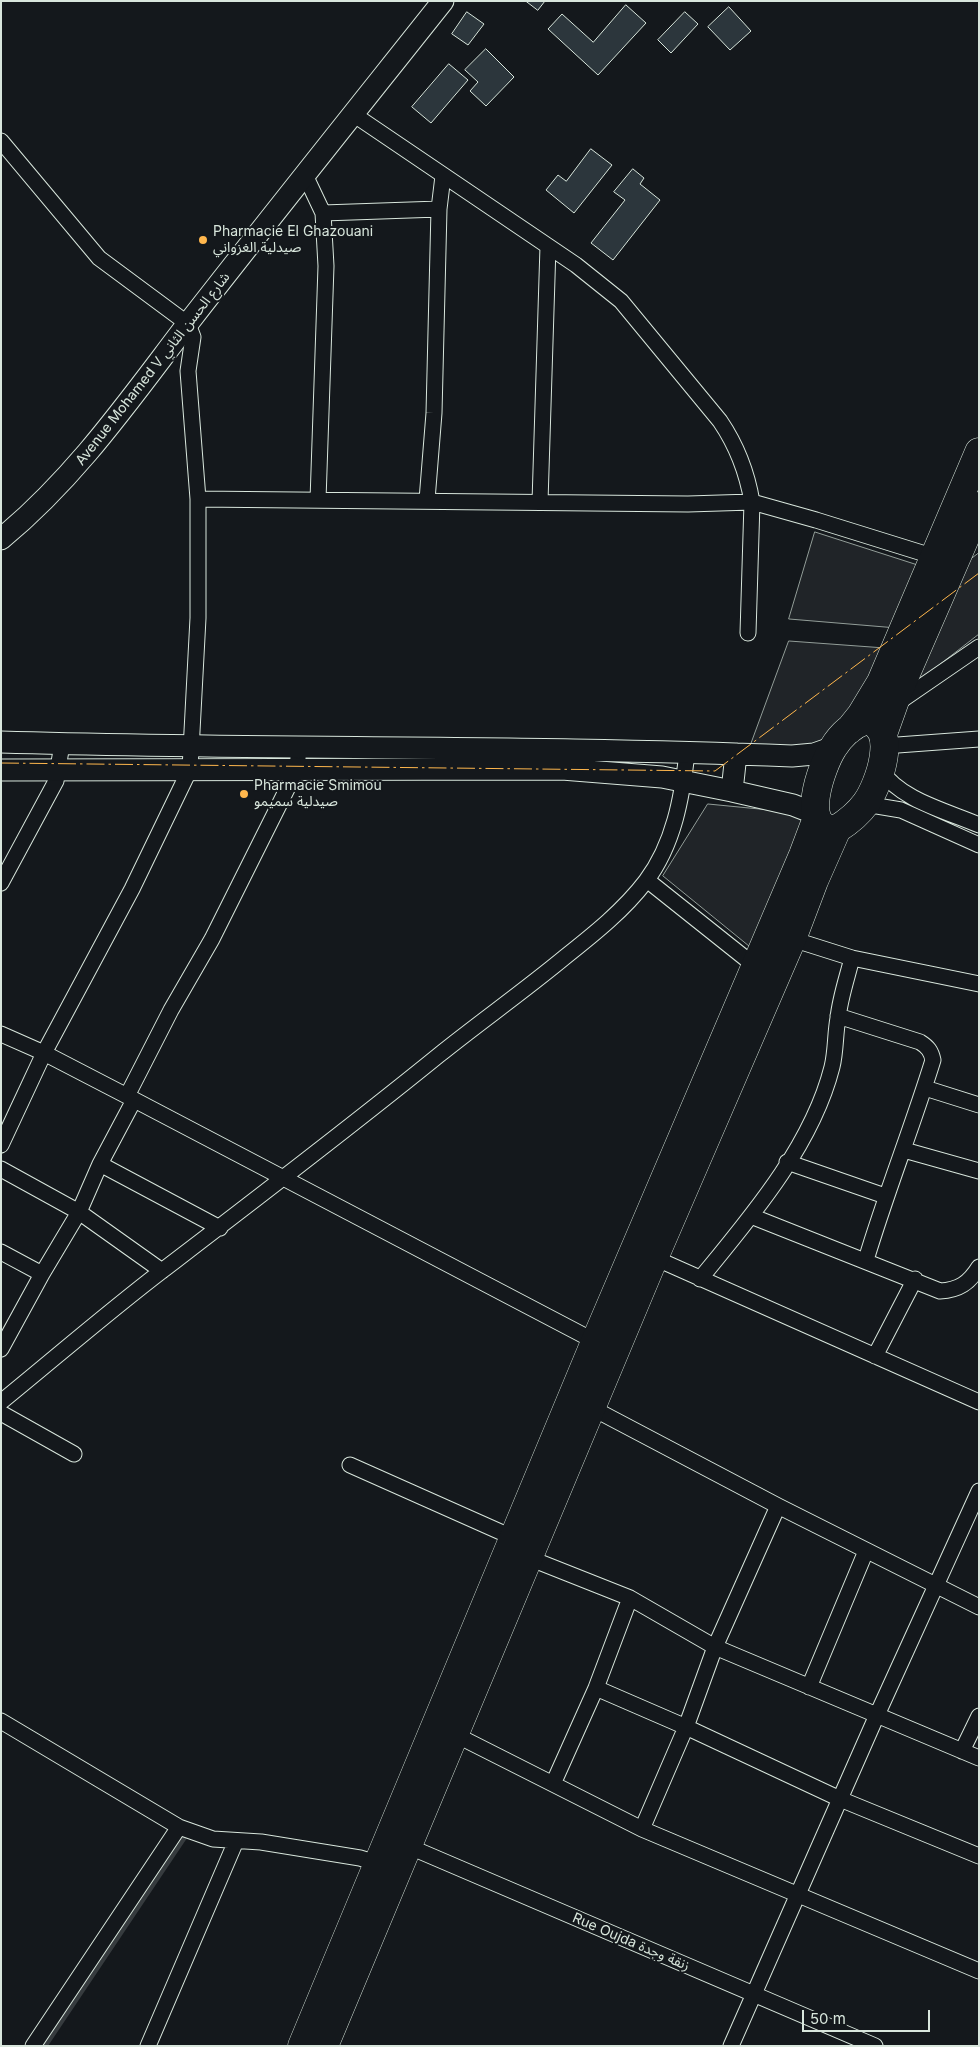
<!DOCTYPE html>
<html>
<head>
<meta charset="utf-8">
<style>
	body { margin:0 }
	#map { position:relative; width:980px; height:2047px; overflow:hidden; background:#14181c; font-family:Inter,sans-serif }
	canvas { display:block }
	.frame { position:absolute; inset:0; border:2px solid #d8e6dc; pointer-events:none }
	.scale { position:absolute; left:802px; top:2010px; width:128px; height:22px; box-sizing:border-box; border:2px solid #d8e6dc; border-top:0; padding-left:6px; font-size:15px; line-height:18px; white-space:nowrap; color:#d8e6dc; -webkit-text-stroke:4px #14181c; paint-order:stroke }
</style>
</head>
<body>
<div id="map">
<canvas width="980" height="2047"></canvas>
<div class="frame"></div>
<div class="scale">50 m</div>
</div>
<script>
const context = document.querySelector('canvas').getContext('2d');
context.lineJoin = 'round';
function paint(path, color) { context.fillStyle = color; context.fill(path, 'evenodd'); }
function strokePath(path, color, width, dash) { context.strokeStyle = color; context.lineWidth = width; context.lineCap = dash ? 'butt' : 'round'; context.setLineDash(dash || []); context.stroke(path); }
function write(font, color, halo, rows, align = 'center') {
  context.font = font + ' Inter,"Noto Sans Arabic",sans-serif'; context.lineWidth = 4; context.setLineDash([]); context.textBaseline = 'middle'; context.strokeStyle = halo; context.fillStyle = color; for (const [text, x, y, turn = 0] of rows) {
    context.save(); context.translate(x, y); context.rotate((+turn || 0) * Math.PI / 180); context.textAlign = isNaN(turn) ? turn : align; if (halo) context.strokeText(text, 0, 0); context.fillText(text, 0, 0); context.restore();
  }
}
const green = new Path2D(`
	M 815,532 L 927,568 L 897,628 L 789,619 Z
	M 979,553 L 979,634 L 912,686 L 959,568 Z
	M 789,641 L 885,648 L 848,749 L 750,747 Z
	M 708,804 L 821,815 L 760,955 L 663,876 Z`);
const stream = new Path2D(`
	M 45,2046 L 188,1832`);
const building = new Path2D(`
	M 526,1 L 545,1 L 538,10 Z
	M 626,5 L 646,23 L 598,75 L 548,29 L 562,14 L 593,42 Z
	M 729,7 L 751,31 L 730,50 L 708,27 Z
	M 467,12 L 484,24 L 468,45 L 452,34 Z
	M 685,12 L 698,24 L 671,53 L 658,40 Z
	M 486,49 L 514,77 L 486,106 L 470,91 L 478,82 L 465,70 Z
	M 449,64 L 468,80 L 431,123 L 412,107 Z
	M 591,149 L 612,165 L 574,213 L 546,190 L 558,175 L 566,181 Z
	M 633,169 L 644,178 L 640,184 L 660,200 L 613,260 L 591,243 L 625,200 L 614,192 Z`);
const street = new Path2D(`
	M 353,114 L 576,265 L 621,301 L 720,421 C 737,446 747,472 752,502 L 748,633
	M 1,141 L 99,258 L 188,324 L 193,337 L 188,371 L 198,499 L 198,618 L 190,769 L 132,889 L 44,1053 L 1,1145
	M 305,175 L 323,213 L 326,266 L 318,500
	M 323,213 L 439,209
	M 198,499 L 688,504 L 752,502 L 816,520 L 935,557
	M 427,500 L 434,413 L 439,209 L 443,176
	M 540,502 L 548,246
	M 896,704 L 979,647
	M 884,746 L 979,739
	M 881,770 C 900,800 947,811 979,825
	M 865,804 L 901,810 L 979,845
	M 647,880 L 755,966
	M 1,883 L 56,781 L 62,744
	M 792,939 L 852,958 L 979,984
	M 838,1016 L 920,1042 C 928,1047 931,1051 933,1060 C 912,1128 886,1193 866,1260
	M 1,1034 L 44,1053 L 127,1096 L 600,1344
	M 925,1088 L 979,1105
	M 127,1096 L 171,1010 L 212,939 L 297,769 L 299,747
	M 904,1150 L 979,1171
	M 787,1162 L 885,1196
	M 100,1164 L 220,1228
	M 1,1169 L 79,1212 L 162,1271
	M 751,1216 L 940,1291 C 959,1290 969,1283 979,1267
	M 1,1252 L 42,1274
	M 648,1255 L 979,1402
	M 700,1279 C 751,1217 812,1146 832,1067 C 836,1051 835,1034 838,1018 C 840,998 847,978 852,958
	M 1,1349 L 42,1274 L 79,1212 L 100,1164 L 134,1100
	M 875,1356 L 915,1279
	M 1,1402 C 55,1358 108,1312 163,1270 C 256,1199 348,1129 439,1055 C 480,1022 524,991 565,957 C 594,934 624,910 646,881 C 674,844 682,797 687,753
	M 592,1408 L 778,1506 L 979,1607
	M 1,1413 L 74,1454
	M 350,1465 L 514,1538
	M 524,1556 L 630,1598 L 715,1647 L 979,1758
	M 809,1687 L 866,1551
	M 596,1688 L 686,1727 L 840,1799 L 979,1856
	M 1,1721 L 179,1827 L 213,1839 L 261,1842 L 360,1858 L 383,1865
	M 450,1732 L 642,1829 L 979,1971
	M 962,1751 L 979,1716
	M 553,1784 L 596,1688 L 630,1598
	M 642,1829 L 686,1727 L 715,1647 L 778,1506
	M 403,1844 L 875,2046
	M 33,2046 L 179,1827
	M 148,2046 L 236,1841
	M 731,2046 L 877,1715 L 979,1491`);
const secondary = new Path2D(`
	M 1,539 C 77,476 130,399 189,322 C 273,214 358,108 443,1
	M 1,742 C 265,750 529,745 792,756 L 814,754 L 834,747
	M 1,770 L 562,769 L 662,777 L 732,791 L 793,805 L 816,814
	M 732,791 L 736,754`);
const highway = new Path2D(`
	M 866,720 C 900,726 879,785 866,803 C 858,814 848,822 837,829 C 797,832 822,765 833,748 C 841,735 852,725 866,720 Z
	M 849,730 L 861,715 L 881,682 L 979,452
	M 883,734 L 898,692 L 979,506
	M 302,2046 L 595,1342 L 803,855 L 817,818
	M 324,2046 L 654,1258 L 792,939 L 814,881 L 837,829`);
const power = new Path2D(`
	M 1,763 L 715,771 L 979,573`);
const markers = [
	[203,240,5,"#ffb74d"],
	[244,794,5,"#ffb74d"]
];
const poiNames = [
	["Pharmacie El Ghazouani",213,232],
	["صيدلية الغزواني",213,248],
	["Pharmacie Smimou",254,786],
	["صيدلية سميمو",254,802]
];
const streetNames = [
	["Avenue Mohamed V شارع الحسن الثاني",153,369,-52],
	["Rue Oujda زنقة وجدة",631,1942,23]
];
paint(green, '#202428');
strokePath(green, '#939e99', 1);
strokePath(stream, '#363b3e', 5);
paint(building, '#2c363c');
strokePath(building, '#d8e6dc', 1);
strokePath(street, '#d8e6dc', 17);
strokePath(secondary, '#d8e6dc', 23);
strokePath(highway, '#d8e6dc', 29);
strokePath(street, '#14181c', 15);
strokePath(secondary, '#14181c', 21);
strokePath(highway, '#14181c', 28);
strokePath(power, '#ffb74d', 1, [18, 4, 2.5, 4]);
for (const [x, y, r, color] of markers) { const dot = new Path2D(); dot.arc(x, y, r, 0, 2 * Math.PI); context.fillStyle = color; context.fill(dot); strokePath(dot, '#14181c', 2); }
write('14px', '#d8e6dc', '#14181c', poiNames, 'left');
write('14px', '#d8e6dc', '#14181c', streetNames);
</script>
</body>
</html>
